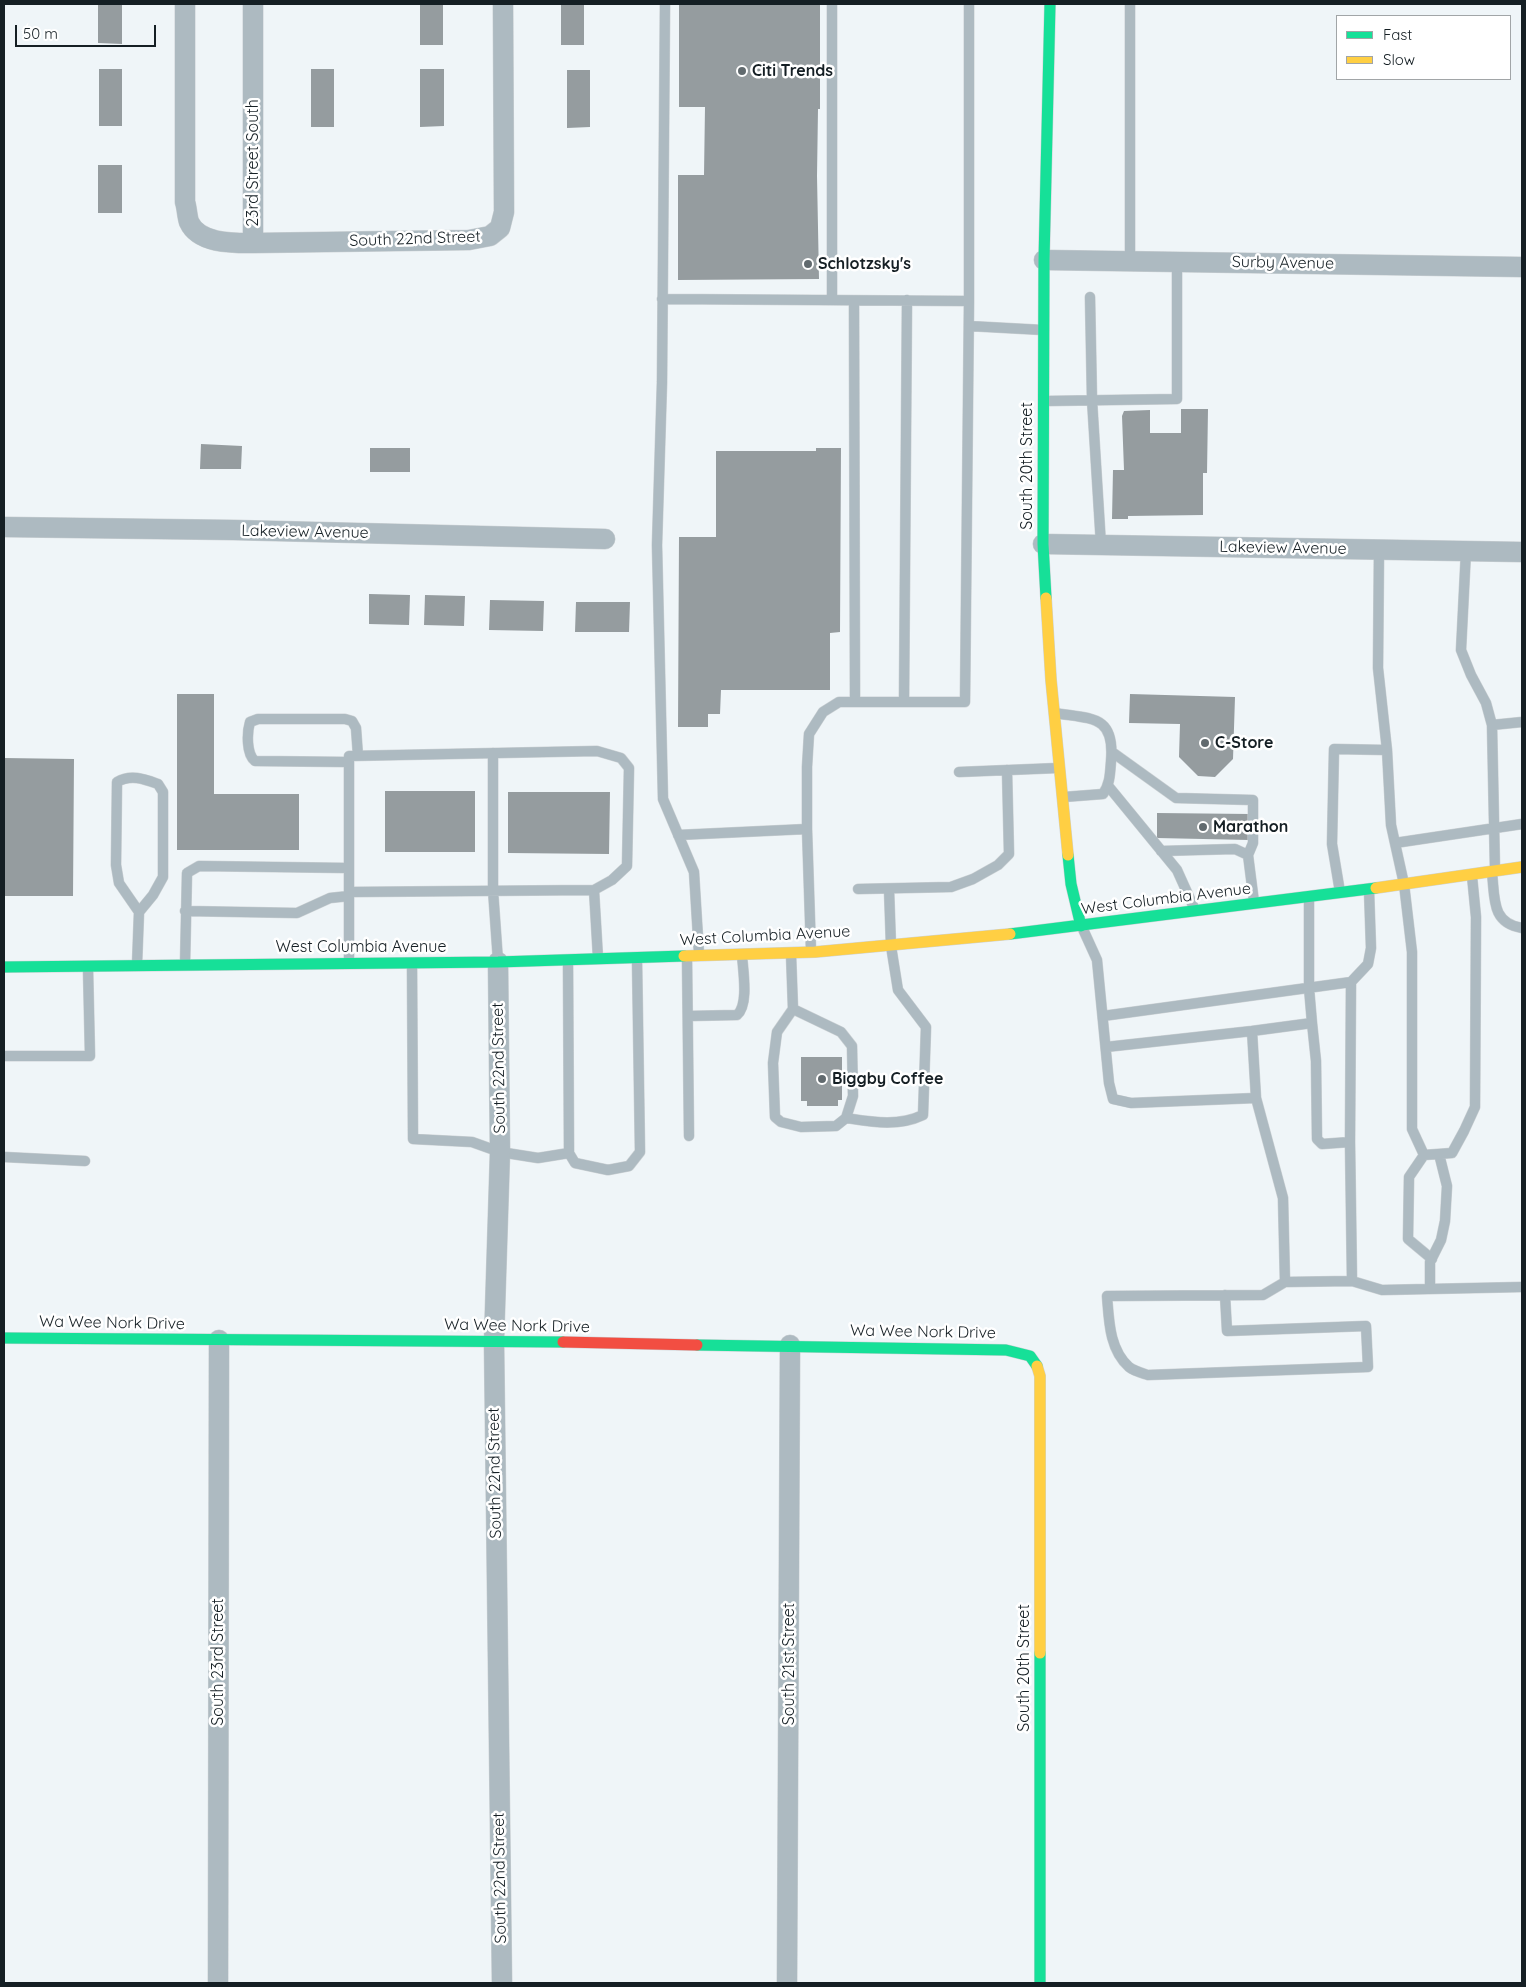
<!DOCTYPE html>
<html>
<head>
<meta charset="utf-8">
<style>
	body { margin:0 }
	#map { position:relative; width:1526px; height:1987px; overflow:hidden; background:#eff5f8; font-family:Quicksand,sans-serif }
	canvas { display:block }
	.frame { position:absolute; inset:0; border:5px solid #151f24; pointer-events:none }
	.legend { position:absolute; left:1336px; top:15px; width:175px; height:65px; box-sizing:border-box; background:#fff; border:1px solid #a1a5a7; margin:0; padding:6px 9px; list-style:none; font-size:15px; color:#151f24 }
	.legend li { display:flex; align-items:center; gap:10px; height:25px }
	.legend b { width:25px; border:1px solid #a1a5a7 }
	.scale { position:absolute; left:15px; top:25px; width:141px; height:22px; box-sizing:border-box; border:2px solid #151f24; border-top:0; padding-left:6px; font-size:15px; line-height:18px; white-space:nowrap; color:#151f24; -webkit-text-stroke:4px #fff; paint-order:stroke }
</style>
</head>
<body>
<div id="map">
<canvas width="1526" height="1987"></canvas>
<div class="frame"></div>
<ul class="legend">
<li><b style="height:6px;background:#16e098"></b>Fast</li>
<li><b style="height:6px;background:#ffcf43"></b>Slow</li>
</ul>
<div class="scale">50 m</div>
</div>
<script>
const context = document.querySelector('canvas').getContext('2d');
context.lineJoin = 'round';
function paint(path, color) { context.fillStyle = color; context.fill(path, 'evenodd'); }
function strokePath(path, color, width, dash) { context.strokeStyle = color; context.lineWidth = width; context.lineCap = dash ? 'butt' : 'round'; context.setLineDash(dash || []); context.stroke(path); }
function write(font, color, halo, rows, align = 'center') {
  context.font = font + ' Quicksand,sans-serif'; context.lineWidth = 5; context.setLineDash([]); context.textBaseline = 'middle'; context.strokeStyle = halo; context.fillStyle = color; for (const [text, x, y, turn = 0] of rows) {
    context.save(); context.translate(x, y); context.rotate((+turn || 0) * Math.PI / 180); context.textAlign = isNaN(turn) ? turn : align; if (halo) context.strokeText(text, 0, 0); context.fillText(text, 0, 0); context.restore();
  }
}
const building = new Path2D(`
	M 98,4 L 122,4 L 122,44 L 98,43 Z
	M 420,4 L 443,4 L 443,45 L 420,45 Z
	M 561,4 L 584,4 L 584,45 L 561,45 Z
	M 679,4 L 820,4 L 820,109 L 818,109 L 817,176 L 819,279 L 678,280 L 678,175 L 704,175 L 705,107 L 679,107 Z
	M 99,69 L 122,69 L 122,126 L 99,126 Z
	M 311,69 L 334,69 L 334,127 L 311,127 Z
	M 420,69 L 444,69 L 444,126 L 420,127 Z
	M 567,70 L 590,70 L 590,127 L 567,128 Z
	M 98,165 L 122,165 L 122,213 L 98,213 Z
	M 1181,409 L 1208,409 L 1207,473 L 1203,473 L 1203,515 L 1128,516 L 1128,519 L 1112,519 L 1113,470 L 1124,470 L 1122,416 L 1124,411 L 1150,410 L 1150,433 L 1181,433 Z
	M 201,444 L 242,446 L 241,469 L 200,469 Z
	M 370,448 L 410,448 L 410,472 L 370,472 Z
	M 816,448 L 841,448 L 840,632 L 830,633 L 830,690 L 721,690 L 720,714 L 708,714 L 708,727 L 678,727 L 679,537 L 716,537 L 716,451 L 816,451 Z
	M 369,594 L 410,595 L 409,625 L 369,624 Z
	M 425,595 L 465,596 L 464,626 L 424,625 Z
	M 490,600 L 544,601 L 543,631 L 489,630 Z
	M 576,602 L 630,602 L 629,632 L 575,632 Z
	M 177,694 L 214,694 L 214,794 L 299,794 L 299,850 L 177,850 Z
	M 1130,694 L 1235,697 L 1233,759 L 1215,777 L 1198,776 L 1179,757 L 1180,724 L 1129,723 Z
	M 4,758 L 74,759 L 73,896 L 4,896 Z
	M 385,791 L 475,791 L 475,852 L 385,852 Z
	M 508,792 L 610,792 L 609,854 L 508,853 Z
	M 1157,813 L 1250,814 L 1249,840 L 1157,838 Z
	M 801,1057 L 842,1057 L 842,1100 L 838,1100 L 838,1106 L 807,1106 L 807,1101 L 801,1101 Z`);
const lane = new Path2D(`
	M 665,4 L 662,382 L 657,545 L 663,799 L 694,872 L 699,954
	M 832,4 L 832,300
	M 1130,261 L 1130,4
	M 1090,297 L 1092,400 L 1101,545
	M 662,299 L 969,301
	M 854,301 L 855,702
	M 969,326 L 1043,330
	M 1046,401 L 1177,399 L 1177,262
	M 1379,549 L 1378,668 L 1387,750
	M 1466,551 L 1461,650 L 1471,675 L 1486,703 L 1492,725 L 1495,870
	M 904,702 L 907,300
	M 1055,713 C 1092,719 1115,715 1111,761 C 1110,774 1110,784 1103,794 L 1064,797
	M 1492,725 L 1522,722
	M 1112,752 L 1176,798 L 1253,800 L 1253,843 L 1248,855
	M 493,753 L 493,890 L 498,961
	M 349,762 L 255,761 C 246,754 247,732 250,722 L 258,719 L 345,719 L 352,721 L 356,728 L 358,756
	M 959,772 L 1058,768
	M 1109,787 L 1177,870 L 1195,910
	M 678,835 L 807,829
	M 1395,843 L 1522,824
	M 1161,851 L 1235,849 L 1248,855 L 1254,902
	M 1492,873 C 1495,898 1491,923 1522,928
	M 858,889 L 951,887 L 973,879 L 998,865 L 1009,854 L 1007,770
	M 349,892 L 594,890
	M 1340,892 L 1332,844 L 1334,749 L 1387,750 L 1391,825 L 1404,884 L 1412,952 L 1412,1129 L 1424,1155 L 1452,1153 L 1464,1131 L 1475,1107 L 1476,917 L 1472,876
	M 185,911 L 297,913 L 330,898 L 349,896
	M 1082,927 L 1097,960 L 1109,1083 L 1113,1099 L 1131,1103 L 1256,1098 L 1283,1198 L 1285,1282 L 1352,1281 L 1350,1142 L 1351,982 L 1103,1016
	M 811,951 L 807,829 L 807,767 L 809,734 L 823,712 L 839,702 L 965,702 L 969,301 L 969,4
	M 791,954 L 793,1009 L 777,1032 L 773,1063 L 775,1117 L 781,1122 L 801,1127 L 836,1126 L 846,1118 L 853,1096 L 852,1046 L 841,1032 L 793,1009
	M 687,957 L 689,1136
	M 568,961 L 569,1153 L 575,1163 L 608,1170 L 629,1166 L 640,1152 L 637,959
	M 349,963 L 349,756 L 597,751 L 621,758 L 629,768 L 627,866 L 612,880 L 594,890 L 598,958
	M 412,963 L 413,1139 L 472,1142 L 500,1152 L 538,1158 L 569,1153
	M 137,965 L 139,912 L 119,883 L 116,865 L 117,782 C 131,774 144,779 158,784 L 163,792 L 163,877 L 153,895 L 139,912
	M 185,965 L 187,873 L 199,866 L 349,868
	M 1351,982 L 1368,964 L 1371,948 L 1369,890
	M 688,1016 L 737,1015 C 749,1005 743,971 742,955
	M 1312,1023 L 1316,1061 L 1317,1139 L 1322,1144 L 1350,1142
	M 1106,1047 L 1252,1031
	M 4,1056 L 90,1056 L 88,968
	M 1256,1098 L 1252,1031 L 1312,1023 L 1309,988 L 1309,898
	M 846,1118 C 872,1122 898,1127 923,1115 L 926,1027 L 898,990 L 891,946 L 889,889
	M 1424,1155 L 1409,1177 L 1408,1239 L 1432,1259
	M 4,1157 L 85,1161
	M 1352,1281 L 1382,1290 L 1522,1287
	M 1430,1289 L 1430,1262 L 1441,1240 L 1445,1221 L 1447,1186 L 1439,1154
	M 1225,1295 L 1227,1331 L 1366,1326 L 1368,1367 L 1148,1375 C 1142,1373 1134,1371 1129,1367 C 1109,1349 1109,1320 1107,1296 L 1263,1295 L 1285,1282`);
const street = new Path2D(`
	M 185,4 L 185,202 C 187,208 187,216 189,222 C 199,244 233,243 253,243 L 469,240 L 490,236 L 500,228 L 504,212 L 503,4
	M 253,243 L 253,4
	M 1044,260 L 1522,267
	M 4,527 L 234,530 L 605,539
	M 1043,544 L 1522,552
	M 498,962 L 500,1152 L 494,1341 L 502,1983
	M 218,1983 L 219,1340
	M 787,1983 L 790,1345`);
const fast = new Path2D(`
	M 1046,598 L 1043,544 L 1044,260 L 1050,4
	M 1068,855 L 1071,884 L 1081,926
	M 1010,934 L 1376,888
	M 4,967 L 498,962 L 684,956
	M 4,1338 L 563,1342
	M 697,1345 L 1006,1350 L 1030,1356 L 1037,1366
	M 1040,1653 L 1040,1983`);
const slow = new Path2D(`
	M 1046,598 L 1051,680 L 1068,855
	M 1376,888 L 1522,867
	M 684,956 L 815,952 L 1010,934
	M 1037,1366 L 1040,1376 L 1040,1653`);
const jam = new Path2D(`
	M 563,1342 L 697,1345`);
const markers = [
	[742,71,5,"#616a6e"],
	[808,264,5,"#616a6e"],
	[1205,743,5,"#616a6e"],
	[1203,827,5,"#616a6e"],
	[822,1079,5,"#616a6e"]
];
const poiNames = [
	["Citi Trends",752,71],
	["Schlotzsky's",818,264],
	["C-Store",1215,743],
	["Marathon",1213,827],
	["Biggby Coffee",832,1079]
];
const streetNames = [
	["23rd Street South",253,163,-90],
	["South 22nd Street",415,239,-2],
	["Surby Avenue",1283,263,1],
	["South 20th Street",1027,466,-90],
	["Lakeview Avenue",305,532,1],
	["Lakeview Avenue",1283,548,1],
	["West Columbia Avenue",1166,899,-7],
	["West Columbia Avenue",765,936,-3],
	["West Columbia Avenue",361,947],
	["South 22nd Street",499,1068,-91],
	["Wa Wee Nork Drive",112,1323,1],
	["Wa Wee Nork Drive",517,1326,1],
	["Wa Wee Nork Drive",923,1332,1],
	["South 22nd Street",495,1473,-91],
	["South 23rd Street",218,1662,-90],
	["South 21st Street",789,1664,-90],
	["South 20th Street",1024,1668,-90],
	["South 22nd Street",500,1878,-91]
];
paint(building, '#959c9f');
strokePath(lane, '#cdd2d5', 11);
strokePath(street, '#cdd2d5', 21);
strokePath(fast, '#cdd2d5', 12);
strokePath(slow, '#cdd2d5', 12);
strokePath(jam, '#cdd2d5', 12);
strokePath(lane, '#adbac1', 10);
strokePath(street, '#adbac1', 20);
strokePath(fast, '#16e098', 11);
strokePath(slow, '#ffcf43', 11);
strokePath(jam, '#f24e42', 11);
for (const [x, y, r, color] of markers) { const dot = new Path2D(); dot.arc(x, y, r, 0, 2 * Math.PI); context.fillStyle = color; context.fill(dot); strokePath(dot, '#fff', 2); }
write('bold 16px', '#151f24', '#fff', poiNames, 'left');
write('16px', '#151f24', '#fff', streetNames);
</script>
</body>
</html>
